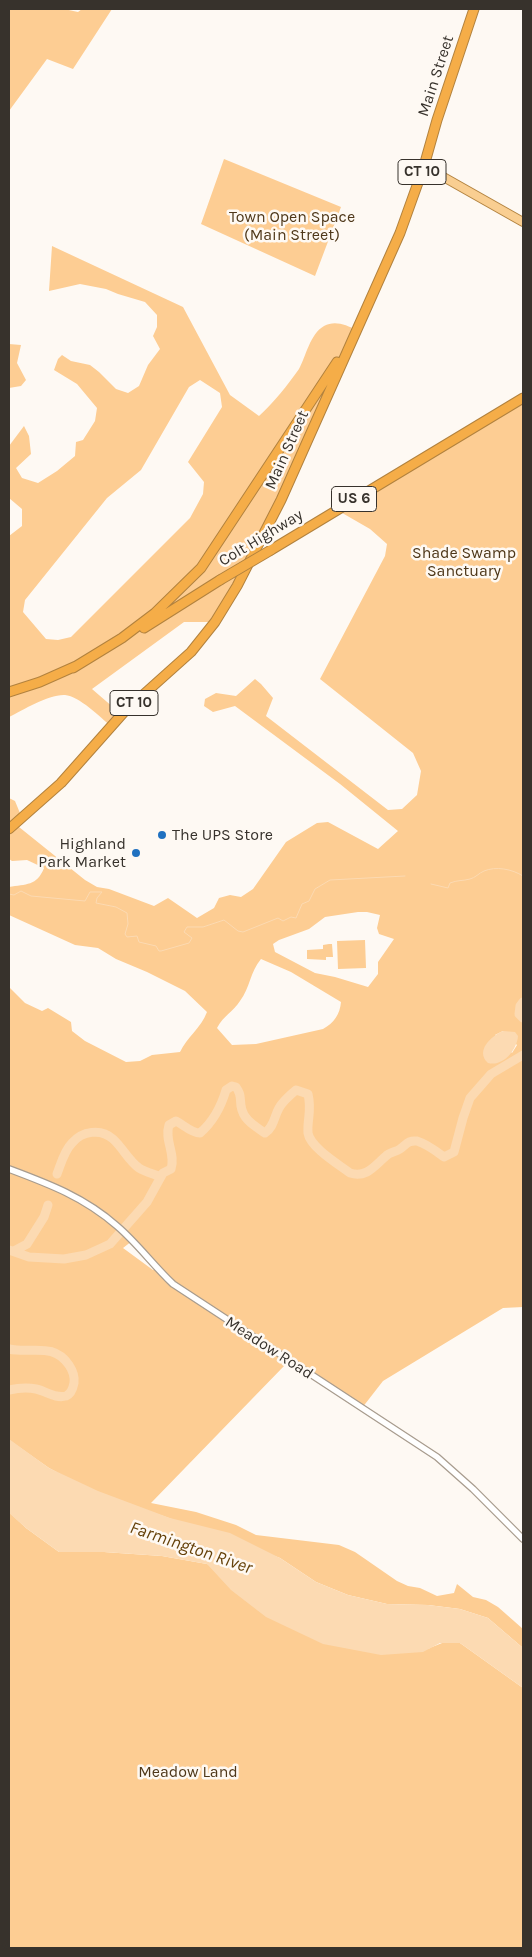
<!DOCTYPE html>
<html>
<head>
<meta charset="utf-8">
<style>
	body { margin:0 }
	#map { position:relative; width:532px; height:1957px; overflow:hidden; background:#fef9f3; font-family:Karla,sans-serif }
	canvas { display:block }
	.frame { position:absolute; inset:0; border:10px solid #37322c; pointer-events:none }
</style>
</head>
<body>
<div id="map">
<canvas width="532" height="1957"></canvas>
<div class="frame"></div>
</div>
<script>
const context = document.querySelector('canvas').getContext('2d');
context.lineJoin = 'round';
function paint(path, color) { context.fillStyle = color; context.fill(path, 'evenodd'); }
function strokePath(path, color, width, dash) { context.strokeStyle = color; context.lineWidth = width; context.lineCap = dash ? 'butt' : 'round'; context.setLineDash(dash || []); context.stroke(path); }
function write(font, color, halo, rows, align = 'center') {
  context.font = font + ' Karla,sans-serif'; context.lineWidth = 5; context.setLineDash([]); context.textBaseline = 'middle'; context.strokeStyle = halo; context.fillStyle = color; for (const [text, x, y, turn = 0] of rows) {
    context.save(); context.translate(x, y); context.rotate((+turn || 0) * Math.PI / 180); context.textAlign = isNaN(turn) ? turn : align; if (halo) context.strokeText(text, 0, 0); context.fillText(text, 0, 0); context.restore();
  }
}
const green = new Path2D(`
	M 9,9 L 64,9 L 78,12 L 82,9 L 112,9 L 73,69 L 47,59 L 9,111 Z
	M 224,159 L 341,207 L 315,276 L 201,224 Z
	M 52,246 L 183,307 L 230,395 L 259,416 C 274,402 287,386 299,369 C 306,356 310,334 324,326 C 335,320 346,325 357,330 L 281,500 L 215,622 L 184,622 L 92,689 L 121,714 L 111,726 C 100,717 79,696 65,695 C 49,694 23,710 9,717 L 9,536 L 22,526 L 22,509 L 9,498 L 9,446 L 24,426 L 29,436 L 31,454 L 16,468 L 22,478 L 38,483 L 57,471 L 75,456 L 76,442 L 83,440 L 95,421 L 97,408 L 77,384 L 54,370 L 58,359 L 62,355 L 71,361 L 90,365 L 99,372 L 116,389 L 128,393 L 139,386 L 148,365 L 160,349 L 153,336 L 157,327 L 157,315 L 145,302 L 118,294 L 106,289 L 80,284 L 49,291 ZM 200,380 L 220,393 L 222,407 L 188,462 L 204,482 L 203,494 L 190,518 L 71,637 L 58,640 L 46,639 L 23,612 L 25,600 L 107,498 L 141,470 L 189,387 Z
	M 9,344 L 21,345 L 17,363 L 26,380 L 21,386 L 9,388 Z
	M 523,398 L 523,1307 L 503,1308 L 383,1381 L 362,1408 L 291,1363 L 285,1365 L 151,1503 L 196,1512 L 236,1525 L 256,1535 L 339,1545 L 355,1552 L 397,1581 L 408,1586 L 420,1588 L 437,1596 L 454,1593 L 457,1584 L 473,1597 L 486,1600 L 498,1607 L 523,1629 L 523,1648 L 488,1618 L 460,1609 L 428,1605 L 387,1604 L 348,1595 L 316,1582 L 280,1558 L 88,1489 L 49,1468 L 9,1440 L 9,987 L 25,1003 L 42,1011 L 48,1008 L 71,1022 L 72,1031 L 85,1041 L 126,1062 L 140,1061 L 152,1055 L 180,1052 C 187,1037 201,1028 207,1012 L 185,991 L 147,972 L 116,959 L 98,948 L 75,945 L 9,915 L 9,887 C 26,884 37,886 44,868 L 27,860 L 12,861 L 9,859 L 9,798 L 15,801 L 22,818 L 19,827 L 85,880 L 97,887 L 109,889 L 154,906 L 168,898 L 197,918 L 214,908 L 219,898 L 230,895 L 241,897 L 253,889 L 286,842 L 317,823 L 328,822 L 378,849 L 398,831 L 340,784 L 235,706 L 213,712 L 204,706 L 205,699 L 216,693 L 236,696 L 255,679 L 261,684 L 273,698 L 266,716 L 388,810 L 402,809 L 417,795 L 421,771 L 413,753 L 320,679 L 385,556 L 387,544 L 370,529 L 337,510 ZM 358,912 L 367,912 L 380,915 L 377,928 L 379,934 L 394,939 L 378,962 L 378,974 L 368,987 L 335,977 L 315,973 L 275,952 L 273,944 L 279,940 L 309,929 L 325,917 ZM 261,959 L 291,972 L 341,1002 C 340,1014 334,1023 323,1029 L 256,1044 L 232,1045 L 217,1028 C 224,1015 233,1012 240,1001 C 250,988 250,972 261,959 ZM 503,1031 L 517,1045 L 512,1053 L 495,1035 ZM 132,1241 L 156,1269 L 153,1270 L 123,1248 Z
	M 365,940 L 366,968 L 338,969 L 337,941 Z
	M 329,944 L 332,944 L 333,957 L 326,957 L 326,960 L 307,959 L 307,950 L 323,949 L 323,945 Z
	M 9,1512 L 26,1528 L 59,1552 L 104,1552 L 162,1556 L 207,1564 L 428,1649 C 437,1644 445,1643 453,1638 L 523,1688 L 523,1948 L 9,1948 Z`);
const water = new Path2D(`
	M 503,1031 L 515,1032 L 518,1036 C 517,1050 503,1067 488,1063 C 475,1051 491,1036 503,1031 Z
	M 9,1439 L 49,1468 L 98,1491 L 170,1518 L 230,1533 L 280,1558 L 316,1582 L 348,1595 L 387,1604 L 428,1605 L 460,1609 L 488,1618 L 523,1648 L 523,1688 L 460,1643 L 440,1643 L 423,1652 L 381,1655 L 323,1644 L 266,1617 L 231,1590 L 207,1564 L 162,1556 L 104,1552 L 59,1552 L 26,1528 L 9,1513 Z`);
const stream = new Path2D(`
	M 431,884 L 448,888 L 450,883 C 457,880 463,881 470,879 C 475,878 479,873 484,871 C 496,866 512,869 523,876
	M 9,894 L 14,895 L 21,891 L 31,896 L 85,901 L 90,892 L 102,892 L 97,898 L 96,903 L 116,907 L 127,913 L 128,924 L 125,934 L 127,937 L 137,936 L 139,942 L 156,946 L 159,951 L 161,951 L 189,943 L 192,938 L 184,932 L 187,927 L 203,927 L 224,920 L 238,931 L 243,932 L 278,918 L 283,921 L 291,917 L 296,918 L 302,904 L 309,901 L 315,889 L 330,880 L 405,876`);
const river = new Path2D(`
	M 523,1002 L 520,1006 L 519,1014 L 523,1018
	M 57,1174 C 61,1164 64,1151 72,1143 C 82,1131 101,1128 113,1139 C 123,1148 128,1160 139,1168 C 145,1172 154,1174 161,1177
	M 9,1250 L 29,1257 L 64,1259 L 86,1255 L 110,1244 L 147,1202 L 163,1173 L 171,1169 C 176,1154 164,1140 169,1125 L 176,1121 C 184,1125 191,1133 200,1133 C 214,1121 221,1107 226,1090 L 232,1086 L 236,1087 C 241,1094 240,1097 241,1106 C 243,1120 255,1126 265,1133 C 274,1127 274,1117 279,1108 C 283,1101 290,1095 296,1090 L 308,1094 C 312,1111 307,1119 308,1133 C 310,1147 338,1164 350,1173 C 367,1178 374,1166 386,1156 C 390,1152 396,1152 400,1149 C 406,1145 408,1140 417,1141 C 427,1144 436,1151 444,1157 L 454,1152 L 463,1118 L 470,1098 L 491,1074 L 523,1055
	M 14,1251 L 27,1244 L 44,1217 L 48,1205
	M 9,1349 C 32,1354 53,1342 69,1365 C 73,1371 75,1376 74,1383 C 73,1388 71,1394 66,1396 C 55,1399 46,1391 36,1389 C 26,1387 18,1388 9,1390`);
const minor = new Path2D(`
	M 9,1169 C 49,1184 84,1197 117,1226 C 137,1243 153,1265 173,1284 L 437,1457 L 473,1489 L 523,1539`);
const major = new Path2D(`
	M 424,166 L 523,222`);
const highway = new Path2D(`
	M 271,550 L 523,398
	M 144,628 L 220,580
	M 73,668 L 122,638 L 155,613 L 201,568 L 337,362
	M 9,692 L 40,682 L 76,666
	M 9,829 L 61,783 L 124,712 L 191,652 L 215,622 L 237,586 L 281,500 L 400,233 L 424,166 L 437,120 L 474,9`);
const highwayBridge = new Path2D(`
	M 220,580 L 271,550`);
const markers = [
	[162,835,5,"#2071c0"],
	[136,853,5,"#2071c0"]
];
const shields = [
	[422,172,48],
	[354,499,45],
	[134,703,48]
];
const shieldNames = [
	["CT 10",422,172],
	["US 6",354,499],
	["CT 10",134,703]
];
const streetNames = [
	["Main Street",436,76,-72],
	["Main Street",287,450,-66],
	["Colt Highway",261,538,-31],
	["Meadow Road",269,1348,33]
];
const parkNames = [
	["Town Open Space",292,217],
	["(Main Street)",292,235],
	["Shade Swamp",464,553],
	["Sanctuary",464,571],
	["Meadow Land",188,1772]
];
const poiNames = [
	["The UPS Store",172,835],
	["Highland",126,844,"right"],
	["Park Market",126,862,"right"]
];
const waterNames = [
	["Farmington River",191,1548,19]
];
paint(green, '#fdcd93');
paint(water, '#fcdab2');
strokePath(stream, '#fcdab2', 1);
strokePath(river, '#fcdab2', 9);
strokePath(minor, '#a89c8e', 8);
strokePath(major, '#b2823e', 10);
strokePath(highway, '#b2823e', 11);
strokePath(minor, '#fff', 5.5);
strokePath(major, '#f9ce91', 8);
strokePath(highway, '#f5ad48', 9);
strokePath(highwayBridge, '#b2823e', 11, []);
strokePath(highwayBridge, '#f5ad48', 9);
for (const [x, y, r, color] of markers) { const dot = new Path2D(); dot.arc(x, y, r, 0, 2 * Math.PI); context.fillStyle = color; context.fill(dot); strokePath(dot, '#fef9f3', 2); }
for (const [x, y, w] of shields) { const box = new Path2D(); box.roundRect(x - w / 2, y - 12.5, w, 25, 4); context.fillStyle = '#fef9f3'; context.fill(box); strokePath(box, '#37322c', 1); }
write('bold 15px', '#37322c', null, shieldNames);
write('16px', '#37322c', '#fef9f3', streetNames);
write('16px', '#4f381a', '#fef9f3', parkNames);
write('16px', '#37322c', '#fef9f3', poiNames, 'left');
write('italic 18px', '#654109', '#fef9f3', waterNames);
</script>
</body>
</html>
